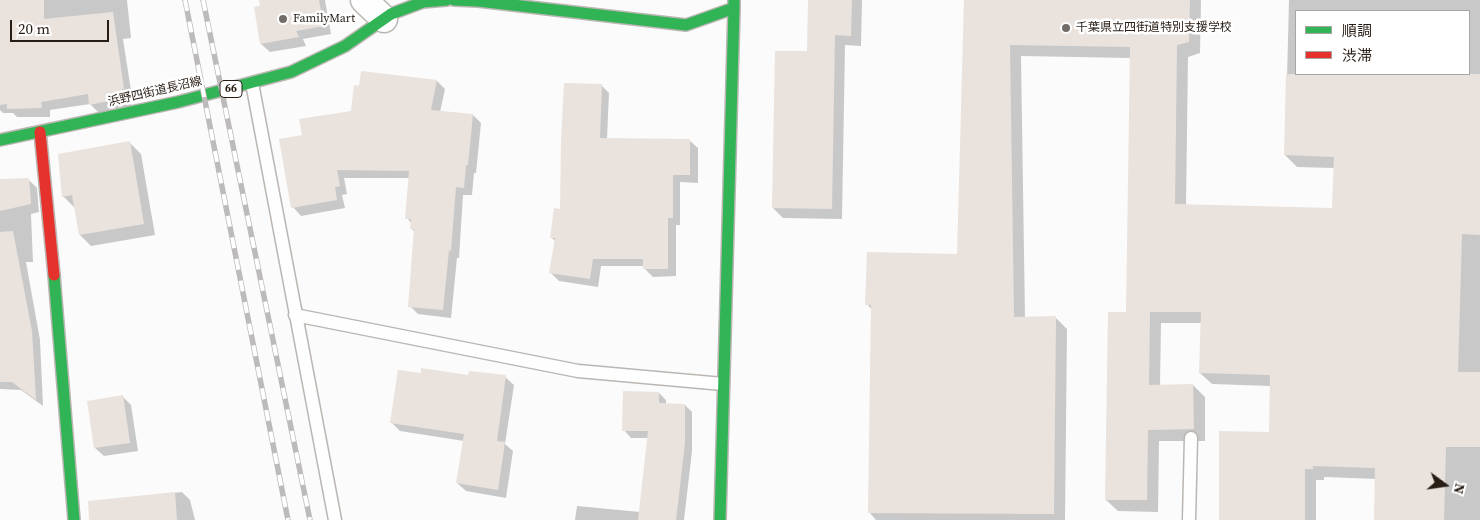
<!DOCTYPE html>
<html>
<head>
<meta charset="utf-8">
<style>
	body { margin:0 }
	#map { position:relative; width:1480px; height:520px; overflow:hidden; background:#fbfbfb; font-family:"Source Serif 4","Noto Sans JP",serif }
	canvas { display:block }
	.legend { position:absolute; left:1295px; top:10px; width:175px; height:65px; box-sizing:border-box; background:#fff; border:1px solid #a9a5a1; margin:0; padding:6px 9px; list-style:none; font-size:15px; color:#281d15 }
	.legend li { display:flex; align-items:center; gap:10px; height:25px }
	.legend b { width:25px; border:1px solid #a9a5a1 }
	.north { position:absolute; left:1420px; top:460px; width:50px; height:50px; -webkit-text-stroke:4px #fff; paint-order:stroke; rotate:104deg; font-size:14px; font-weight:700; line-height:20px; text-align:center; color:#281d15 }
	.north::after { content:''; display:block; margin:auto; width:18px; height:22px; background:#281d15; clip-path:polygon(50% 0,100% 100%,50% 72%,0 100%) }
	.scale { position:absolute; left:10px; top:20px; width:99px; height:22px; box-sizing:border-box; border:2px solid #281d15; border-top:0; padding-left:6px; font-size:15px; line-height:18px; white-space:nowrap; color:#281d15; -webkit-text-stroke:4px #fff; paint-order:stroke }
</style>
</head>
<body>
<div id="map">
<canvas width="1480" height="520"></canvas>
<ul class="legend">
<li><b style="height:6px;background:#30b455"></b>順調</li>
<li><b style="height:6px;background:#e5322d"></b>渋滞</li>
</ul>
<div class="north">N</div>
<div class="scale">20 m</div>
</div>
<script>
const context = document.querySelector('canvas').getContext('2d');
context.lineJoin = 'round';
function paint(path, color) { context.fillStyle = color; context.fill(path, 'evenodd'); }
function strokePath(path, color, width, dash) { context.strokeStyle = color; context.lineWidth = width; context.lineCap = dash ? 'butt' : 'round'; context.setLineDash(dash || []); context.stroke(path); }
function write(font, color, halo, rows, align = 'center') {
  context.font = font + ' "Source Serif 4","Noto Sans JP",serif'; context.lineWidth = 5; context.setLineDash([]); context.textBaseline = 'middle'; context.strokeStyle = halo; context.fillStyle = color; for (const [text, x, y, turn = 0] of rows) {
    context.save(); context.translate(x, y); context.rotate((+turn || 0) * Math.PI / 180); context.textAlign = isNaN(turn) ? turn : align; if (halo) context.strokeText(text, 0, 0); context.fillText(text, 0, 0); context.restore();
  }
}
const shadow = new Path2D(`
	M 0,0 L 127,0 L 131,38 L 123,39 L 132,97 L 130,97 L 131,106 L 99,113 L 90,104 L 50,110 L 50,117 L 17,117 L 13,113 L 3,113 L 0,110 Z
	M 260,0 L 325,0 L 331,34 L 303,39 L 306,46 L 270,52 L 261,44 L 255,8 L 262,7 Z
	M 809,0 L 862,0 L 861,46 L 845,45 L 842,219 L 783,218 L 773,208 L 808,52 Z
	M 965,0 L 1201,0 L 1200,53 L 1188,57 L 1186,206 L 1333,210 L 1335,168 L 1297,167 L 1285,155 L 1289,0 L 1480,0 L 1480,520 L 1375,520 L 1376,479 L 1324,477 L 1324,480 L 1316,480 L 1316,520 L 1220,520 L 1270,433 L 1271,386 L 1212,384 L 1200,373 L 1201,323 L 1161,323 L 1160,386 L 1193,385 L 1205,397 L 1205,441 L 1159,441 L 1158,512 L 1118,511 L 1106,500 L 1127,313 L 1131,58 L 1021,56 L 1025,318 L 1056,318 L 1067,329 L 1065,520 L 876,520 L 869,512 L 872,310 L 867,304 L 958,255 ZM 1296,11 L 1469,11 L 1469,74 L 1296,74 Z
	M 437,81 L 445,89 L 440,112 L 473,115 L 481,123 L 476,173 L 474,173 L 472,195 L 463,195 L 459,258 L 457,258 L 451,318 L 418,314 L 410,306 L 415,232 L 411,228 L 412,224 L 407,218 L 409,178 L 344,178 L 347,194 L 342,195 L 345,208 L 301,216 L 293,207 L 303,136 L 352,112 Z
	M 601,85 L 609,93 L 607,139 L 690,141 L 698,148 L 698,183 L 680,182 L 680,225 L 676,225 L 676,276 L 653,277 L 645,269 L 645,266 L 601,266 L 598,287 L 559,281 L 551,273 L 556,242 L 551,237 Z
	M 130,143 L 141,154 L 155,235 L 91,246 L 80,235 L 75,208 L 63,196 Z
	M 28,179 L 37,188 L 39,212 L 31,214 L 33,262 L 26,262 L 40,340 L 43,406 L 21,390 L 0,389 L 0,180 Z
	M 422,374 L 505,377 L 514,385 L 505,444 L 513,451 L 506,498 L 466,491 L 457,483 L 464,441 L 400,431 L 392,423 Z
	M 659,393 L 666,400 L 666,404 L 685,405 L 692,412 L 692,451 L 684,520 L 575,520 L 577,506 L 640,512 L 648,438 L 631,438 L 624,430 Z
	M 123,397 L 131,405 L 138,451 L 104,456 L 95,448 Z
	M 182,492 L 190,500 L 195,520 L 127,520 L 124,498 Z`);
const building = new Path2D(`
	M 0,0 L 44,0 L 44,19 L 113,12 L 124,89 L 122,89 L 123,98 L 89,105 L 88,94 L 41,102 L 42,108 L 7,109 L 7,104 L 0,105 Z
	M 259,0 L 319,0 L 324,26 L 296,31 L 299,37 L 260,44 L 254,7 L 260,6 Z
	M 808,0 L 852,0 L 851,36 L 835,35 L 832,209 L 772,208 L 775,51 L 807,51 Z
	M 964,0 L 1190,0 L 1189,42 L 1177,45 L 1175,204 L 1332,208 L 1334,157 L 1284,155 L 1286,74 L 1480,74 L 1480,235 L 1462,234 L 1458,372 L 1480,372 L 1480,447 L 1446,447 L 1444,520 L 1374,520 L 1375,468 L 1313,466 L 1313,469 L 1305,469 L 1305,520 L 1219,520 L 1219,431 L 1269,432 L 1270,375 L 1199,373 L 1201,312 L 1150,312 L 1149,385 L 1193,384 L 1194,429 L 1148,430 L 1147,500 L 1105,500 L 1108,312 L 1126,312 L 1130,47 L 1010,45 L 1014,317 L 1056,316 L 1054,514 L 868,513 L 871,305 L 865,305 L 867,252 L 957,254 Z
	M 361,71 L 437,80 L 431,110 L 473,114 L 468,165 L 466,165 L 464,188 L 456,187 L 451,251 L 449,250 L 443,310 L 408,307 L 414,229 L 410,229 L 411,219 L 405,219 L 409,171 L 337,170 L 340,186 L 335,187 L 337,200 L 291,208 L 279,139 L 302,135 L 299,119 L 351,111 L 354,85 L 359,86 Z
	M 564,83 L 602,84 L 600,138 L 690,139 L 690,175 L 673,175 L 673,218 L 668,218 L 668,269 L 643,269 L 643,259 L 593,259 L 590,279 L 549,273 L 555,238 L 550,238 L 554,208 L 560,209 L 561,142 Z
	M 130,141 L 144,224 L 79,235 L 72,195 L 62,197 L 58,154 Z
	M 29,178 L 31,204 L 0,211 L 0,179 Z
	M 13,231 L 32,331 L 36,400 L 12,382 L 0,382 L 0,232 Z
	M 421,368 L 468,375 L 469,371 L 506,375 L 497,441 L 505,442 L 498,490 L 456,483 L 464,434 L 390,423 L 398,370 L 421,373 Z
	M 623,391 L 659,392 L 659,403 L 685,404 L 685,443 L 676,520 L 638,520 L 648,431 L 622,431 Z
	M 123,395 L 130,443 L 94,448 L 87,401 Z
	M 175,492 L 177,520 L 89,520 L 88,501 Z`);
const lane = new Path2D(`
	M 252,83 L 335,520
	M 295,315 L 578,371 L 723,384
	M 1189,520 L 1191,438`);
const street = new Path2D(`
	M 364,0 L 384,19`);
const fast = new Path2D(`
	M 454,0 L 478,1 L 686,25 L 734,8 L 734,0
	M 0,140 L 178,102 L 291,72 L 345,46 L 391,14 L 423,2 L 447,0
	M 54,275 L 74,520
	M 720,520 L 734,8`);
const jam = new Path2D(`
	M 40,132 L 54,275`);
const rail = new Path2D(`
	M 185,0 L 288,520
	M 203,0 L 310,520`);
const markers = [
	[283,19,5,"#726b66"],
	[1066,28,5,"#726b66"]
];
const shields = [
	[231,89,22]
];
const shieldNames = [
	["66",231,89]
];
const poiNames = [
	["FamilyMart",293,19],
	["千葉県立四街道特別支援学校",1076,28]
];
const streetNames = [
	["浜野四街道長沼線",155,92,-13]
];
paint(shadow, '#0003');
paint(building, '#eae2dd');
strokePath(lane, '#bbb6b2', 15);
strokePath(street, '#bbb6b2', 29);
strokePath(fast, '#bbb6b2', 14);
strokePath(jam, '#bbb6b2', 14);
strokePath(lane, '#fefefe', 12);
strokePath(street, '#fefefe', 26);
strokePath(fast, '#30b455', 11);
strokePath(jam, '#e5322d', 11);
strokePath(rail, '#bcbaba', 5.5);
strokePath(rail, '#fff', 4, [11]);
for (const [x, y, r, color] of markers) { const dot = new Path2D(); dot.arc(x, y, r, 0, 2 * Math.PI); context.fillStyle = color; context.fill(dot); strokePath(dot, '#fff', 2); }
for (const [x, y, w] of shields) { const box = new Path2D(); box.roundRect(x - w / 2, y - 8.5, w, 17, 4); context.fillStyle = '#fff'; context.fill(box); strokePath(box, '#281d15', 1); }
write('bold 11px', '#281d15', null, shieldNames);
write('12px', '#281d15', '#fff', poiNames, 'left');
write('12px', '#281d15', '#fff', streetNames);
</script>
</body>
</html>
